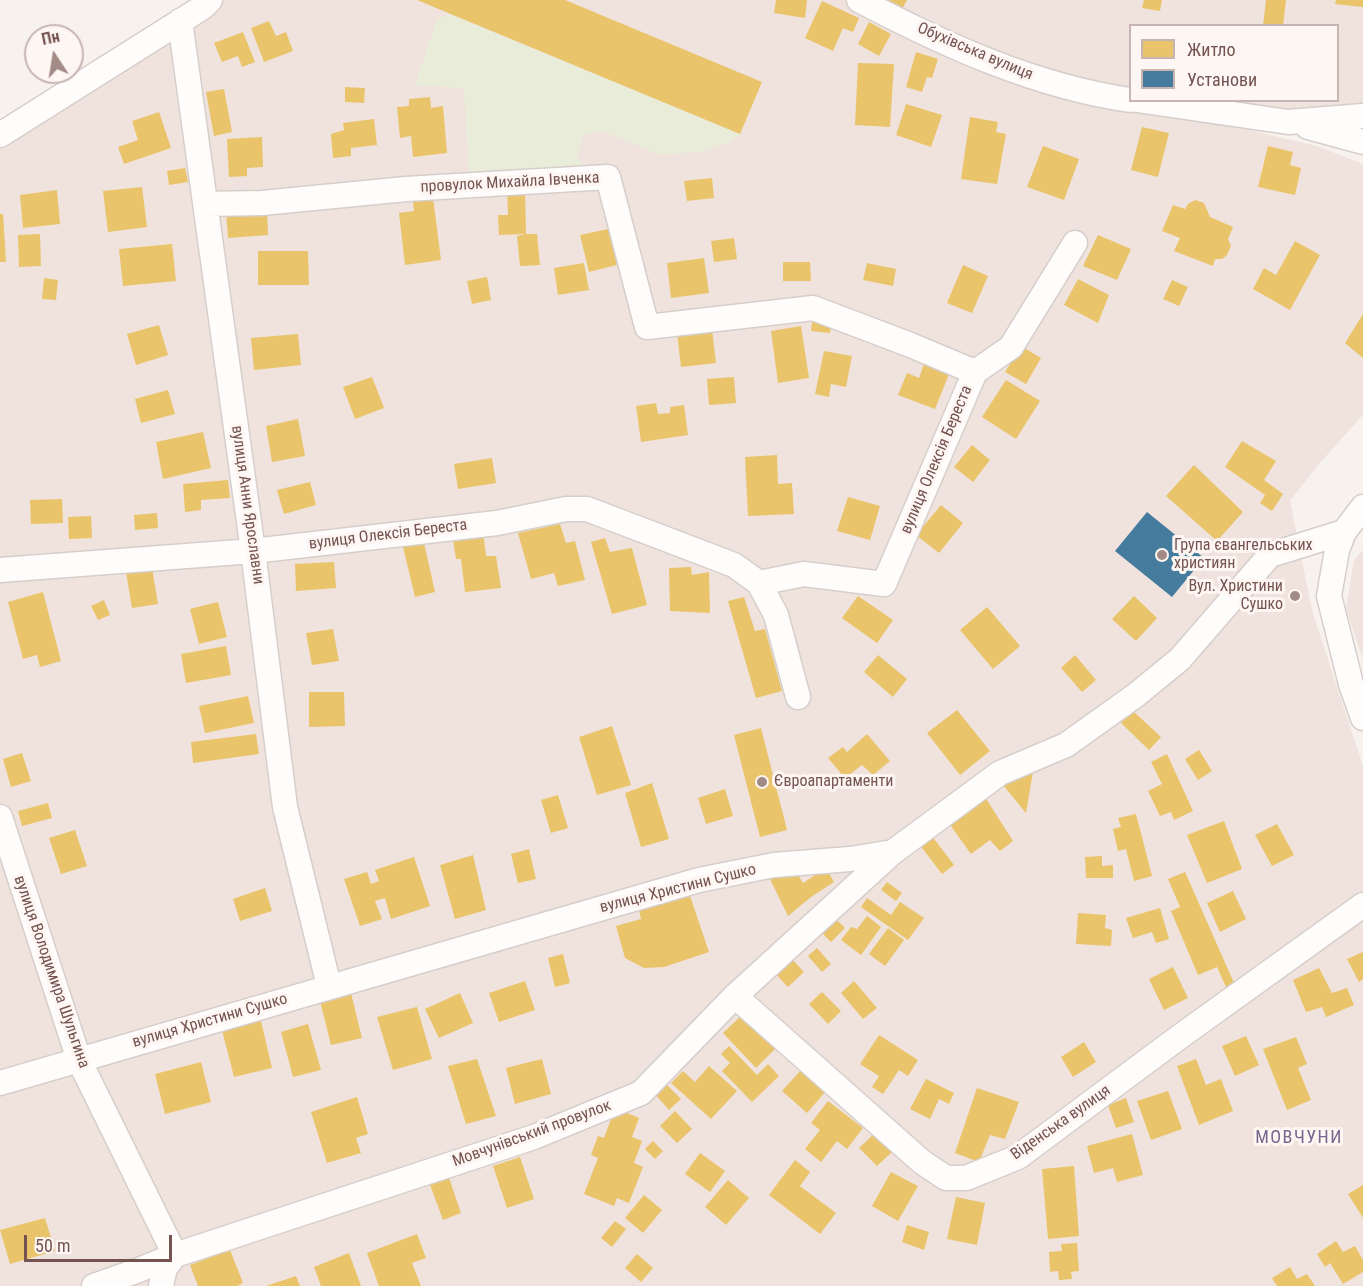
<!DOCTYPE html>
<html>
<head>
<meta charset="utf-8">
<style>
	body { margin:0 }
	#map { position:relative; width:1363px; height:1286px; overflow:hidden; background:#f8f2ee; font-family:"Roboto Condensed",sans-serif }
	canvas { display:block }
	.legend { position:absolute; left:1129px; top:24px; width:210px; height:78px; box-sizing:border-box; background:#fef6f2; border:2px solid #c7b5b1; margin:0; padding:8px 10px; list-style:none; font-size:18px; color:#745350 }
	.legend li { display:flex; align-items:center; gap:12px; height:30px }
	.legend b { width:30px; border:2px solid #c7b5b1 }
	.north { position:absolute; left:24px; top:24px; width:60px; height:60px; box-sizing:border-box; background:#fef6f2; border:2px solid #c7b5b1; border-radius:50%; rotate:348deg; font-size:16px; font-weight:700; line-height:24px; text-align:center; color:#745350 }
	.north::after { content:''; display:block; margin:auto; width:21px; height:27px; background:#a28b87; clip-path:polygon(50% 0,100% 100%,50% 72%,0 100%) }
	.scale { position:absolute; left:24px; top:1235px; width:148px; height:27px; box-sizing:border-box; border:3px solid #745350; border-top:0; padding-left:8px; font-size:18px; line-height:21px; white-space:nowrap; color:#745350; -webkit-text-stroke:4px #fef6f2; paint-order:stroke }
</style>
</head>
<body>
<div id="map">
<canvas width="1363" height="1286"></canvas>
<ul class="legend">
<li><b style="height:16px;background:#e9c46a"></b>Житло</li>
<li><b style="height:16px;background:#457b9d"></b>Установи</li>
</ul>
<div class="north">Пн</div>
<div class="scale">50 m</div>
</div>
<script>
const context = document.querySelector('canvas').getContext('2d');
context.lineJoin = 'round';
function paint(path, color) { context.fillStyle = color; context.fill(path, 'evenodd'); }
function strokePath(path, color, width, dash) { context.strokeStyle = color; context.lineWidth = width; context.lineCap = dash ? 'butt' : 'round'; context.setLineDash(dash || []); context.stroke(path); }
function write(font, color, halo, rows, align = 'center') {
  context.font = font + ' "Roboto Condensed",sans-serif'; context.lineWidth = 6; context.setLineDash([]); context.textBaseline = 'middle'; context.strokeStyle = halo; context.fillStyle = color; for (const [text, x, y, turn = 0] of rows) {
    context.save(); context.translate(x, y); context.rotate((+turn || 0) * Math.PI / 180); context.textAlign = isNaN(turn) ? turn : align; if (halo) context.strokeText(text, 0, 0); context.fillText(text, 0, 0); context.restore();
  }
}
const residential = new Path2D(`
	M 220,0 L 845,0 L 883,21 L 1106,102 L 1245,129 L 1317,146 L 1363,164 L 1363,415 L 1318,465 L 1290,501 L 1312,610 L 1363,766 L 1363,1286 L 0,1286 L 0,143 Z
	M 873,0 L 1363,0 L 1363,105 L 1272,110 L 1180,101 L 1338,100 L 1338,26 L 1130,26 L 1130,93 L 998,57 Z
	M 1363,550 L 1363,660 L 1346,609 L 1354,560 Z`);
const green = new Path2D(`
	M 450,14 L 740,134 L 725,144 L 699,152 L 660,155 L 603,131 L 583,135 L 577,155 L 586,170 L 469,177 L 464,88 L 415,85 L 437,19 Z`);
const homes = new Path2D(`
	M 417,0 L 565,0 L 762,82 L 740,134 Z
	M 776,0 L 807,0 L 805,18 L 774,13 Z
	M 887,0 L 907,0 L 902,9 Z
	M 1144,0 L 1162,0 L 1160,11 L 1142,8 Z
	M 1266,0 L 1286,0 L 1283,26 L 1263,26 Z
	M 1336,0 L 1363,0 L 1363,7 L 1335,4 Z
	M 822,1 L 859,18 L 853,32 L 843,28 L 833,51 L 805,38 Z
	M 269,21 L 276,36 L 286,32 L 293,51 L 264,62 L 251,28 Z
	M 869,22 L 891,34 L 879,56 L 858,44 Z
	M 243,32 L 255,62 L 242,67 L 238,56 L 222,62 L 214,43 Z
	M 916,52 L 938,59 L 932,78 L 927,77 L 922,92 L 906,87 Z
	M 858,63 L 894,64 L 890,127 L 855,125 Z
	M 345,87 L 365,88 L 364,103 L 345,102 Z
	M 224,89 L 232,132 L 214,136 L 206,92 Z
	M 430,97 L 431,108 L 443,106 L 447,153 L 413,157 L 411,136 L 400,138 L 397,107 L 409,106 L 409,99 Z
	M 906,104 L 942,115 L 931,147 L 896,135 Z
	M 159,112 L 171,148 L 124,164 L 118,147 L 138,140 L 132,121 Z
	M 970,117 L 998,122 L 996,132 L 1006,134 L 997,184 L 961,179 Z
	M 374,119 L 377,145 L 351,148 L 351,156 L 333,158 L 331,134 L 344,130 L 343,123 Z
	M 1142,127 L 1169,133 L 1158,177 L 1131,170 Z
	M 262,137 L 263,167 L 247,168 L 247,176 L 229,177 L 227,139 Z
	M 1043,146 L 1079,159 L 1064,200 L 1027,187 Z
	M 1268,146 L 1293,152 L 1290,165 L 1301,168 L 1295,195 L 1258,187 Z
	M 185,168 L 188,182 L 169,185 L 167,171 Z
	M 712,178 L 714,198 L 687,201 L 684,181 Z
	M 142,187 L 147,227 L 108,232 L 103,191 Z
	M 507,189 L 525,189 L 526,234 L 537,234 L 540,265 L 520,266 L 517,236 L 526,234 L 499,235 L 498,215 L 508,215 Z
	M 57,190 L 60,224 L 23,228 L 20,195 Z
	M 433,198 L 441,260 L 405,265 L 399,213 L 414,211 L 413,201 Z
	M 1195,200 L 1204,203 L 1210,217 L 1233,227 L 1228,239 L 1231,246 L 1227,255 L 1222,259 L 1215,259 L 1213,266 L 1174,251 L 1180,238 L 1162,231 L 1173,205 L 1185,209 L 1188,204 Z
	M 267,209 L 268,235 L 228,238 L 226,211 Z
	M 0,214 L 3,214 L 6,262 L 0,262 Z
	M 608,229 L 617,265 L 589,272 L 580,235 Z
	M 40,234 L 41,266 L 19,267 L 18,235 Z
	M 1098,235 L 1131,249 L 1117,280 L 1083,266 Z
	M 734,238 L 737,259 L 714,262 L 711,241 Z
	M 1295,241 L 1320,255 L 1290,310 L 1253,289 L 1264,268 L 1276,275 Z
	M 172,244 L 176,281 L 123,286 L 119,249 Z
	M 258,251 L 308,251 L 309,285 L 258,285 Z
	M 704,258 L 709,293 L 671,298 L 667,263 Z
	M 783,262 L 810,262 L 811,281 L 783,281 Z
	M 584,263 L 589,290 L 558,295 L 554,268 Z
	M 867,263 L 896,269 L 893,286 L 863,280 Z
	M 963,265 L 988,276 L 972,313 L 947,303 Z
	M 487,277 L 491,300 L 472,304 L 467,281 Z
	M 44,278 L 58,280 L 56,300 L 42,299 Z
	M 1078,279 L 1109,295 L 1098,323 L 1064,305 Z
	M 1172,280 L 1188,287 L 1179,306 L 1163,299 Z
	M 813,314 L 832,316 L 830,333 L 811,331 Z
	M 1363,314 L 1363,358 L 1345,343 Z
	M 159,325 L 168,355 L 136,365 L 127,334 Z
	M 801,326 L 809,378 L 778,383 L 771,331 Z
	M 712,329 L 716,363 L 681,367 L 677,333 Z
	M 298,334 L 301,365 L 254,370 L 251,338 Z
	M 1021,346 L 1041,358 L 1026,384 L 1005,372 Z
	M 824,351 L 852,356 L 846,387 L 831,384 L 829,397 L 815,394 Z
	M 924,364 L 949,374 L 935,409 L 898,395 L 907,373 L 919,378 Z
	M 372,377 L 384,408 L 355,419 L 343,387 Z
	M 734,377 L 736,403 L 709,405 L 707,379 Z
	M 1006,380 L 1040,401 L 1016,439 L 982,417 Z
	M 168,390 L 175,414 L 141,423 L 135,399 Z
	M 656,403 L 658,414 L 670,413 L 670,407 L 684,405 L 688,435 L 641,442 L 636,406 Z
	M 298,419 L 305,456 L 272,462 L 266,426 Z
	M 203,432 L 211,468 L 163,479 L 156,442 Z
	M 1242,441 L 1276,461 L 1264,480 L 1283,494 L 1272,511 L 1260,503 L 1265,495 L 1225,467 Z
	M 972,445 L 990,460 L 973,482 L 954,467 Z
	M 777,455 L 778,484 L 792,483 L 794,514 L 748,516 L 745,457 Z
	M 492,458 L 496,483 L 458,489 L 454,464 Z
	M 1194,465 L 1243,512 L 1217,541 L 1166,496 Z
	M 228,480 L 230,498 L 201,500 L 201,510 L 185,512 L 183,484 Z
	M 310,482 L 316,505 L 284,514 L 277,490 Z
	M 848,497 L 880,506 L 870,540 L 837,531 Z
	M 62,499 L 63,523 L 31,524 L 30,500 Z
	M 941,505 L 963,523 L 939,553 L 916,535 Z
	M 157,513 L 158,528 L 135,530 L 134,515 Z
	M 91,516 L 92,538 L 69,539 L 68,517 Z
	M 560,524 L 566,543 L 575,541 L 585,580 L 558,586 L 554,573 L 531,579 L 518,533 Z
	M 483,531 L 486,556 L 496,556 L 501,588 L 465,592 L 461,559 L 456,559 L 452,533 Z
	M 605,538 L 610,552 L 632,548 L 647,605 L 612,614 L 591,542 Z
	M 424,543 L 435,592 L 415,597 L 403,547 Z
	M 334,562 L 336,588 L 296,591 L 295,564 Z
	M 691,567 L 692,575 L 709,572 L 710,613 L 670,611 L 669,568 Z
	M 152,568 L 158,604 L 132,608 L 126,572 Z
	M 43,592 L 61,661 L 40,667 L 37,655 L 23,659 L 8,602 Z
	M 858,596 L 893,620 L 877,643 L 842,618 Z
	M 1134,596 L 1157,618 L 1136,641 L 1112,619 Z
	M 744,597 L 755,631 L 765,629 L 782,691 L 756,698 L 728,601 Z
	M 104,600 L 110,615 L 98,620 L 91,606 Z
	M 218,602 L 227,637 L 199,644 L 190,609 Z
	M 987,607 L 1020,646 L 993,669 L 960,630 Z
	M 333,629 L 339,661 L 312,665 L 306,633 Z
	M 226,646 L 231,675 L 186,683 L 181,654 Z
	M 878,655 L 907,679 L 893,697 L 864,672 Z
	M 1075,655 L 1096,680 L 1082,692 L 1061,668 Z
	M 309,692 L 344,692 L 345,726 L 309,727 Z
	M 248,696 L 254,723 L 205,733 L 199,706 Z
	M 957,710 L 990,751 L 960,775 L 927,733 Z
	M 1132,710 L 1161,737 L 1149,750 L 1121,723 Z
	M 612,726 L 631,785 L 597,795 L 579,737 Z
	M 761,728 L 787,830 L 760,837 L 734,735 Z
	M 256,734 L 259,754 L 193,763 L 191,742 Z
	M 867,734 L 890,761 L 873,775 L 862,765 L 845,778 L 828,758 L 843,747 L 847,752 Z
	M 1199,750 L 1212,771 L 1198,780 L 1185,759 Z
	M 22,753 L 31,781 L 11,787 L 3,759 Z
	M 1167,754 L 1193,811 L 1174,820 L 1171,812 L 1160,816 L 1148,791 L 1162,784 L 1151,762 Z
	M 1034,766 L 1026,813 L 1003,785 Z
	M 652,783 L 669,839 L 641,847 L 625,793 Z
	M 725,789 L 733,816 L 706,824 L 698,798 Z
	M 558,795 L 568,828 L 551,833 L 541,800 Z
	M 985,797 L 1013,841 L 1000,851 L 990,840 L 971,854 L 948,822 Z
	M 48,803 L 52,818 L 22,826 L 18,811 Z
	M 1136,814 L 1152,876 L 1134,881 L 1126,849 L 1118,851 L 1113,829 L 1121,827 L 1118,818 Z
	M 1224,821 L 1242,869 L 1207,883 L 1187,835 Z
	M 1277,824 L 1294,855 L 1272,866 L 1255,835 Z
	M 75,830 L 87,866 L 61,874 L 49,838 Z
	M 928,831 L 954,865 L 942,874 L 916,840 Z
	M 529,849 L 536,879 L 518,883 L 511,854 Z
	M 473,855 L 486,910 L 455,919 L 440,865 Z
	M 1102,856 L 1102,866 L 1113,865 L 1113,878 L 1086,878 L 1085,857 Z
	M 414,857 L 430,906 L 391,919 L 385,898 L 375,901 L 382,919 L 360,926 L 344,879 L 367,872 L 371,884 L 379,881 L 375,870 Z
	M 826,868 L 834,882 L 811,897 L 788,916 L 768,875 L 795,870 L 803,883 Z
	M 1185,872 L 1234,983 L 1226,987 L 1217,967 L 1198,975 L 1171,911 L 1180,907 L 1168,879 Z
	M 887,882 L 902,893 L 896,901 L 881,890 Z
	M 265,888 L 272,911 L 240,921 L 233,899 Z
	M 1233,891 L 1246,919 L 1220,932 L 1207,903 Z
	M 690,896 L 709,952 L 664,967 L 644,968 L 625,958 L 616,926 L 641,919 L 639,910 Z
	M 867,898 L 891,915 L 900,902 L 924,918 L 908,940 L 861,907 Z
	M 1160,908 L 1169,939 L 1156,943 L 1152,932 L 1133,938 L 1126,918 Z
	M 1078,913 L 1106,915 L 1105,928 L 1112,930 L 1111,946 L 1076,944 Z
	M 831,914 L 845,928 L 831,942 L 817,928 Z
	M 867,916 L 881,927 L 861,955 L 841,940 L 851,927 L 857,929 Z
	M 888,928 L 904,940 L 885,966 L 869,954 Z
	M 817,948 L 831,964 L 822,972 L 808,956 Z
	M 1363,952 L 1363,979 L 1359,982 L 1347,959 Z
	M 563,954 L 570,983 L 555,987 L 548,958 Z
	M 790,957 L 804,972 L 788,987 L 774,972 Z
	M 1173,967 L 1188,998 L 1164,1010 L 1149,979 Z
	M 1319,968 L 1332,993 L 1347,988 L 1354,1005 L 1326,1017 L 1322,1007 L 1306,1012 L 1293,980 Z
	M 525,981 L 535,1010 L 499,1022 L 489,993 Z
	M 854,981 L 877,1008 L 863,1019 L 841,993 Z
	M 822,992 L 841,1011 L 828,1024 L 809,1004 Z
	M 351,993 L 362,1038 L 331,1045 L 320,1001 Z
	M 460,993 L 473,1023 L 439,1038 L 425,1009 Z
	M 417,1007 L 432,1059 L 393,1070 L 377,1017 Z
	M 742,1015 L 775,1049 L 756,1068 L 723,1033 Z
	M 261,1021 L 272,1068 L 234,1077 L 222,1030 Z
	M 308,1024 L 321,1070 L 293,1077 L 281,1032 Z
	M 879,1035 L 918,1060 L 908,1076 L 899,1070 L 883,1094 L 872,1087 L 879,1076 L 860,1064 Z
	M 1246,1036 L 1259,1065 L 1235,1076 L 1222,1046 Z
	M 1296,1037 L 1307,1064 L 1298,1068 L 1311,1100 L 1287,1110 L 1263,1049 Z
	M 1084,1042 L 1096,1062 L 1073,1077 L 1061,1057 Z
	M 729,1046 L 757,1075 L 768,1064 L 779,1076 L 752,1102 L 722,1071 L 730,1063 L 721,1054 Z
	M 477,1059 L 496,1116 L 466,1124 L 448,1066 Z
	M 542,1059 L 551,1094 L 515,1104 L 506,1068 Z
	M 1196,1059 L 1206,1085 L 1221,1079 L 1233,1111 L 1199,1125 L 1177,1066 Z
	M 201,1062 L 211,1102 L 165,1114 L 155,1074 Z
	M 709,1066 L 737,1091 L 711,1119 L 671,1083 L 683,1071 L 695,1082 Z
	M 801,1070 L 826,1091 L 807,1113 L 782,1091 Z
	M 926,1079 L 954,1093 L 949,1104 L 939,1099 L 930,1119 L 910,1109 Z
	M 666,1084 L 681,1099 L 669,1110 L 655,1094 Z
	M 977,1088 L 1019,1102 L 1005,1139 L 990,1135 L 979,1162 L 955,1153 Z
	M 1168,1091 L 1182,1129 L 1151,1140 L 1137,1101 Z
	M 357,1097 L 368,1134 L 356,1138 L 361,1153 L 327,1163 L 311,1112 Z
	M 1126,1098 L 1134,1122 L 1116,1128 L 1108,1105 Z
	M 828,1101 L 863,1128 L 847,1149 L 837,1141 L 821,1162 L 805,1149 L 820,1130 L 811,1123 Z
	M 615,1108 L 639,1118 L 632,1137 L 642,1141 L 634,1163 L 643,1167 L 629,1203 L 617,1198 L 614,1206 L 584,1194 L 598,1158 L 591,1155 L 598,1136 L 604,1138 Z
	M 675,1111 L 692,1129 L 677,1143 L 660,1126 Z
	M 874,1134 L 892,1152 L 877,1166 L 859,1148 Z
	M 1132,1134 L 1143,1175 L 1117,1182 L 1113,1168 L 1094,1173 L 1087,1146 Z
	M 653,1141 L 663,1151 L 655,1159 L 645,1149 Z
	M 700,1153 L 725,1171 L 710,1192 L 685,1174 Z
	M 520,1157 L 534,1199 L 507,1208 L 493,1166 Z
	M 795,1160 L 810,1172 L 800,1186 L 836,1213 L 820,1234 L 769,1195 Z
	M 1074,1166 L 1079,1236 L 1048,1239 L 1042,1169 Z
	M 891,1172 L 918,1186 L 898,1221 L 872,1206 Z
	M 448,1175 L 461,1213 L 443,1220 L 429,1182 Z
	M 728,1180 L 749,1198 L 726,1225 L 705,1207 Z
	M 1363,1185 L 1363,1218 L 1348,1194 Z
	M 644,1195 L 662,1210 L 643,1233 L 625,1218 Z
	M 956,1197 L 985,1203 L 977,1245 L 947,1239 Z
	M 45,1218 L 55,1251 L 10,1264 L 0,1230 Z
	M 615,1221 L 626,1229 L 612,1247 L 601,1238 Z
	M 907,1225 L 929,1232 L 924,1250 L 902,1242 Z
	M 417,1234 L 426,1258 L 412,1263 L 421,1286 L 379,1286 L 367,1253 Z
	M 1336,1241 L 1343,1252 L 1355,1246 L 1363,1260 L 1363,1272 L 1343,1284 L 1330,1263 L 1325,1267 L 1317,1254 Z
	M 1077,1243 L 1079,1271 L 1071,1272 L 1072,1279 L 1059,1280 L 1058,1271 L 1050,1272 L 1049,1252 L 1062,1251 L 1061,1244 Z
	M 230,1250 L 243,1283 L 237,1286 L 198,1286 L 190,1265 Z
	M 349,1253 L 361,1286 L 321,1286 L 314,1267 Z
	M 637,1254 L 653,1268 L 641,1282 L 625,1268 Z
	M 1290,1267 L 1297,1279 L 1307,1274 L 1315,1286 L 1277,1286 L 1272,1278 Z
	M 296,1276 L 300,1286 L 266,1286 Z`);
const public = new Path2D(`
	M 1147,512 L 1204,558 L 1172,597 L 1115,551 Z`);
const minor = new Path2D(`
	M 859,0 C 945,45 1034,86 1130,100
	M 180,21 L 253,551 L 285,807 L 329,986
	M 1137,100 L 1288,122 L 1363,116
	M 1308,127 L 1363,142
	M 0,135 L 203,7 L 210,0
	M 206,204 L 262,203 L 406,189 L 608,177 L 647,327 L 813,308 L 908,344 L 975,372
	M 1363,507 L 1344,532 L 1337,550 L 1329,596 L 1351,684 L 1363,718
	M 0,570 L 253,551 L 497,523 L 566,509 L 587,509 L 734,565 L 759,583 L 776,615 L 798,697
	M 759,583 L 804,574 L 884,584 L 975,372 L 1011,347 L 1075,243
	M 0,817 L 79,1060 L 175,1255 L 165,1268 L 161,1286
	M 735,996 L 922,1162 L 946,1178 L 966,1178 L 1018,1157 L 1178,1038 L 1363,905
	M 0,1083 L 699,880 L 774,865 L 850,859 L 893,852 L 1000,773 L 1066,745 L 1136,695 L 1180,659 L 1270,555 L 1344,532
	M 94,1286 L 139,1270 L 175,1255 L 534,1137 L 641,1093 L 735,996 L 893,852`);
const markers = [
	[1162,555,6,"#a28b87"],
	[1295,596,6,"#a28b87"],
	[762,782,6,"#a28b87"]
];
const streetNames = [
	["Обухівська вулиця",975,52,23],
	["провулок Михайла Івченка",510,183,-3],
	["вулиця Олексія Береста",937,460,-67],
	["вулиця Анни Ярославни",247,505,82],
	["вулиця Олексія Береста",388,535,-7],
	["вулиця Христини Сушко",678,889,-14],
	["вулиця Володимира Шульгина",51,972,71],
	["вулиця Христини Сушко",210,1021,-16],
	["Віденська вулиця",1061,1123,-35],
	["Мовчунівський провулок",532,1134,-20]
];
const poiNames = [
	["Група євангельських",1174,546],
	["християн",1174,564],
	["Вул. Христини",1283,587,"right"],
	["Сушко",1283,605,"right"],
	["Євроапартаменти",774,782]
];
const neighbourhoodNames = [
	["МОВЧУНИ",1299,1138]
];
paint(residential, '#f0e3dd');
paint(green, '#eaecda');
paint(homes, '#e9c46a');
paint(public, '#457b9d');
strokePath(minor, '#d6cecb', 27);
strokePath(minor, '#fefdfc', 24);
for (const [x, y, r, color] of markers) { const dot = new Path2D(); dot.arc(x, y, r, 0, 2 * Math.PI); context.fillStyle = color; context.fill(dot); strokePath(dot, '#fef6f2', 2); }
write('16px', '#745350', '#fef6f2', streetNames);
write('16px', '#745350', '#fef6f2', poiNames, 'left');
context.letterSpacing = '1.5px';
write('18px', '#78688f', '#fef6f2', neighbourhoodNames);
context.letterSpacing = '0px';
</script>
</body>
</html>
